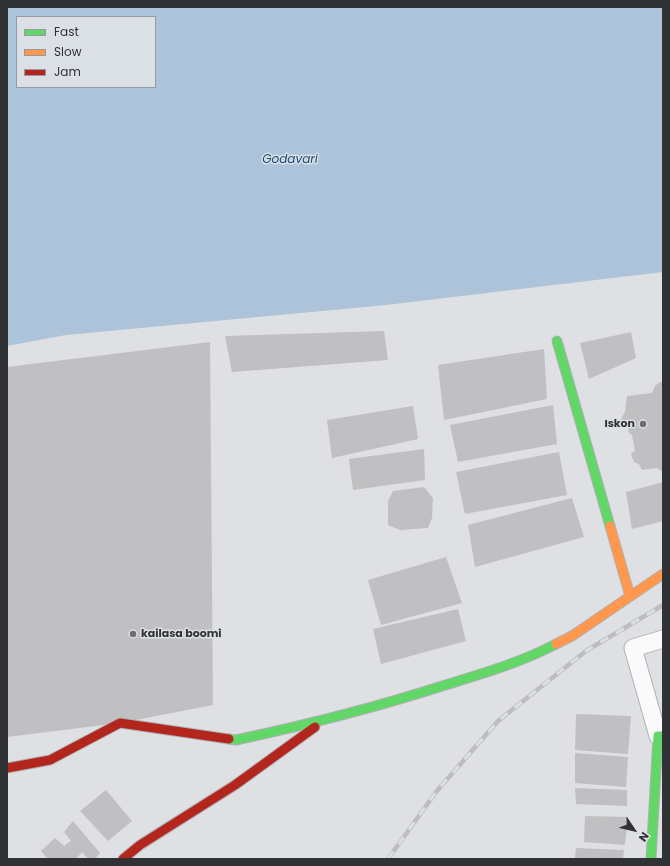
<!DOCTYPE html>
<html>
<head>
<meta charset="utf-8">
<style>
	body { margin:0 }
	#map { position:relative; width:670px; height:866px; overflow:hidden; background:#dee0e3; font-family:Poppins,sans-serif }
	canvas { display:block }
	.frame { position:absolute; inset:0; border:8px solid #313235; pointer-events:none }
	.legend { position:absolute; left:16px; top:16px; width:140px; height:72px; box-sizing:border-box; background:#dbdfe6; border:1px solid #979a9f; margin:0; padding:5px 7px; list-style:none; font-size:12px; color:#313235 }
	.legend li { display:flex; align-items:center; gap:8px; height:20px }
	.legend b { width:20px; border:1px solid #979a9f }
	.north { position:absolute; left:614px; top:810px; width:40px; height:40px; -webkit-text-stroke:3px #dbdfe6; paint-order:stroke; rotate:125deg; font-size:11px; font-weight:700; line-height:16px; text-align:center; color:#313235 }
	.north::after { content:''; display:block; margin:auto; width:14px; height:18px; background:#313235; clip-path:polygon(50% 0,100% 100%,50% 72%,0 100%) }
</style>
</head>
<body>
<div id="map">
<canvas width="670" height="866"></canvas>
<div class="frame"></div>
<ul class="legend">
<li><b style="height:5px;background:#63d668"></b>Fast</li>
<li><b style="height:5px;background:#ff974d"></b>Slow</li>
<li><b style="height:5px;background:#b3261e"></b>Jam</li>
</ul>
<div class="north">N</div>
</div>
<script>
const context = document.querySelector('canvas').getContext('2d');
context.lineJoin = 'round';
function paint(path, color) { context.fillStyle = color; context.fill(path, 'evenodd'); }
function strokePath(path, color, width, dash) { context.strokeStyle = color; context.lineWidth = width; context.lineCap = dash ? 'butt' : 'round'; context.setLineDash(dash || []); context.stroke(path); }
function write(font, color, halo, rows, align = 'center') {
  context.font = font + ' Poppins,sans-serif'; context.lineWidth = 3; context.setLineDash([]); context.textBaseline = 'middle'; context.strokeStyle = halo; context.fillStyle = color; for (const [text, x, y, turn = 0] of rows) {
    context.save(); context.translate(x, y); context.rotate((+turn || 0) * Math.PI / 180); context.textAlign = isNaN(turn) ? turn : align; if (halo) context.strokeText(text, 0, 0); context.fillText(text, 0, 0); context.restore();
  }
}
const water = new Path2D(`
	M 7,7 L 663,7 L 663,272 L 386,305 L 66,335 L 7,346 ZM 17,17 L 155,17 L 155,87 L 17,87 Z`);
const building = new Path2D(`
	M 384,331 L 388,360 L 232,372 L 225,336 Z
	M 631,332 L 636,358 L 589,379 L 580,343 Z
	M 210,342 L 213,705 L 120,723 L 7,737 L 7,367 Z
	M 544,349 L 547,399 L 444,420 L 438,365 Z
	M 660,382 L 663,382 L 663,472 L 657,468 L 642,470 L 639,464 L 634,462 L 631,454 L 635,450 L 632,435 L 629,433 L 628,428 L 624,428 L 621,419 L 625,412 L 627,396 L 652,393 L 655,386 Z
	M 553,405 L 557,444 L 458,462 L 450,425 Z
	M 413,406 L 418,439 L 332,458 L 327,420 Z
	M 424,449 L 425,480 L 353,490 L 349,459 Z
	M 559,452 L 567,495 L 465,514 L 456,472 Z
	M 663,482 L 663,521 L 632,529 L 626,492 Z
	M 424,487 L 433,498 L 432,518 L 428,528 L 400,530 L 388,525 L 388,501 L 393,491 Z
	M 572,498 L 584,537 L 475,567 L 468,525 Z
	M 446,557 L 462,603 L 381,625 L 368,580 Z
	M 458,609 L 466,641 L 381,664 L 373,629 Z
	M 576,714 L 631,716 L 628,754 L 575,750 Z
	M 575,753 L 628,757 L 626,787 L 575,783 Z
	M 575,788 L 627,790 L 627,806 L 576,804 Z
	M 106,790 L 132,821 L 108,841 L 80,811 Z
	M 585,816 L 628,817 L 625,845 L 584,842 Z
	M 73,821 L 100,853 L 95,859 L 88,859 L 82,852 L 76,859 L 48,859 L 41,851 L 55,838 L 64,846 L 71,841 L 64,832 Z
	M 576,848 L 624,850 L 623,859 L 575,859 Z`);
const street = new Path2D(`
	M 658,736 L 633,648 L 663,639`);
const fast = new Path2D(`
	M 557,341 L 610,526
	M 229,739 L 236,740 C 306,725 374,708 442,686 C 481,674 520,663 556,644
	M 651,859 L 658,736 L 663,736`);
const slow = new Path2D(`
	M 610,526 L 630,596
	M 556,644 L 572,636 L 663,574`);
const jam = new Path2D(`
	M 7,768 L 50,760 L 120,723 L 229,739
	M 123,859 L 140,845 L 235,785 L 315,727`);
const rail = new Path2D(`
	M 388,859 L 436,792 L 498,721 L 586,651 L 663,605`);
const markers = [
	[643,424,4,"#6e6f72"],
	[133,634,4,"#6e6f72"]
];
const poiNames = [
	["Iskon",635,424],
	["kailasa boomi",141,634,"left"]
];
const waterNames = [
	["Godavari",290,160]
];
paint(water, '#acc3da');
paint(building, '#c0bfc1');
strokePath(street, '#afb1b4', 19);
strokePath(fast, '#afb1b4', 11);
strokePath(slow, '#afb1b4', 11);
strokePath(jam, '#afb1b4', 11);
strokePath(street, '#fafafb', 17);
strokePath(fast, '#63d668', 9);
strokePath(slow, '#ff974d', 9);
strokePath(jam, '#b3261e', 9);
strokePath(rail, '#bdbdbe', 4.5);
strokePath(rail, '#dbdfe6', 3, [9]);
for (const [x, y, r, color] of markers) { const dot = new Path2D(); dot.arc(x, y, r, 0, 2 * Math.PI); context.fillStyle = color; context.fill(dot); strokePath(dot, '#dbdfe6', 1.5); }
write('bold 11px', '#313235', '#dbdfe6', poiNames, 'right');
write('italic 12px', '#1a4c76', '#dbdfe6', waterNames);
</script>
</body>
</html>
